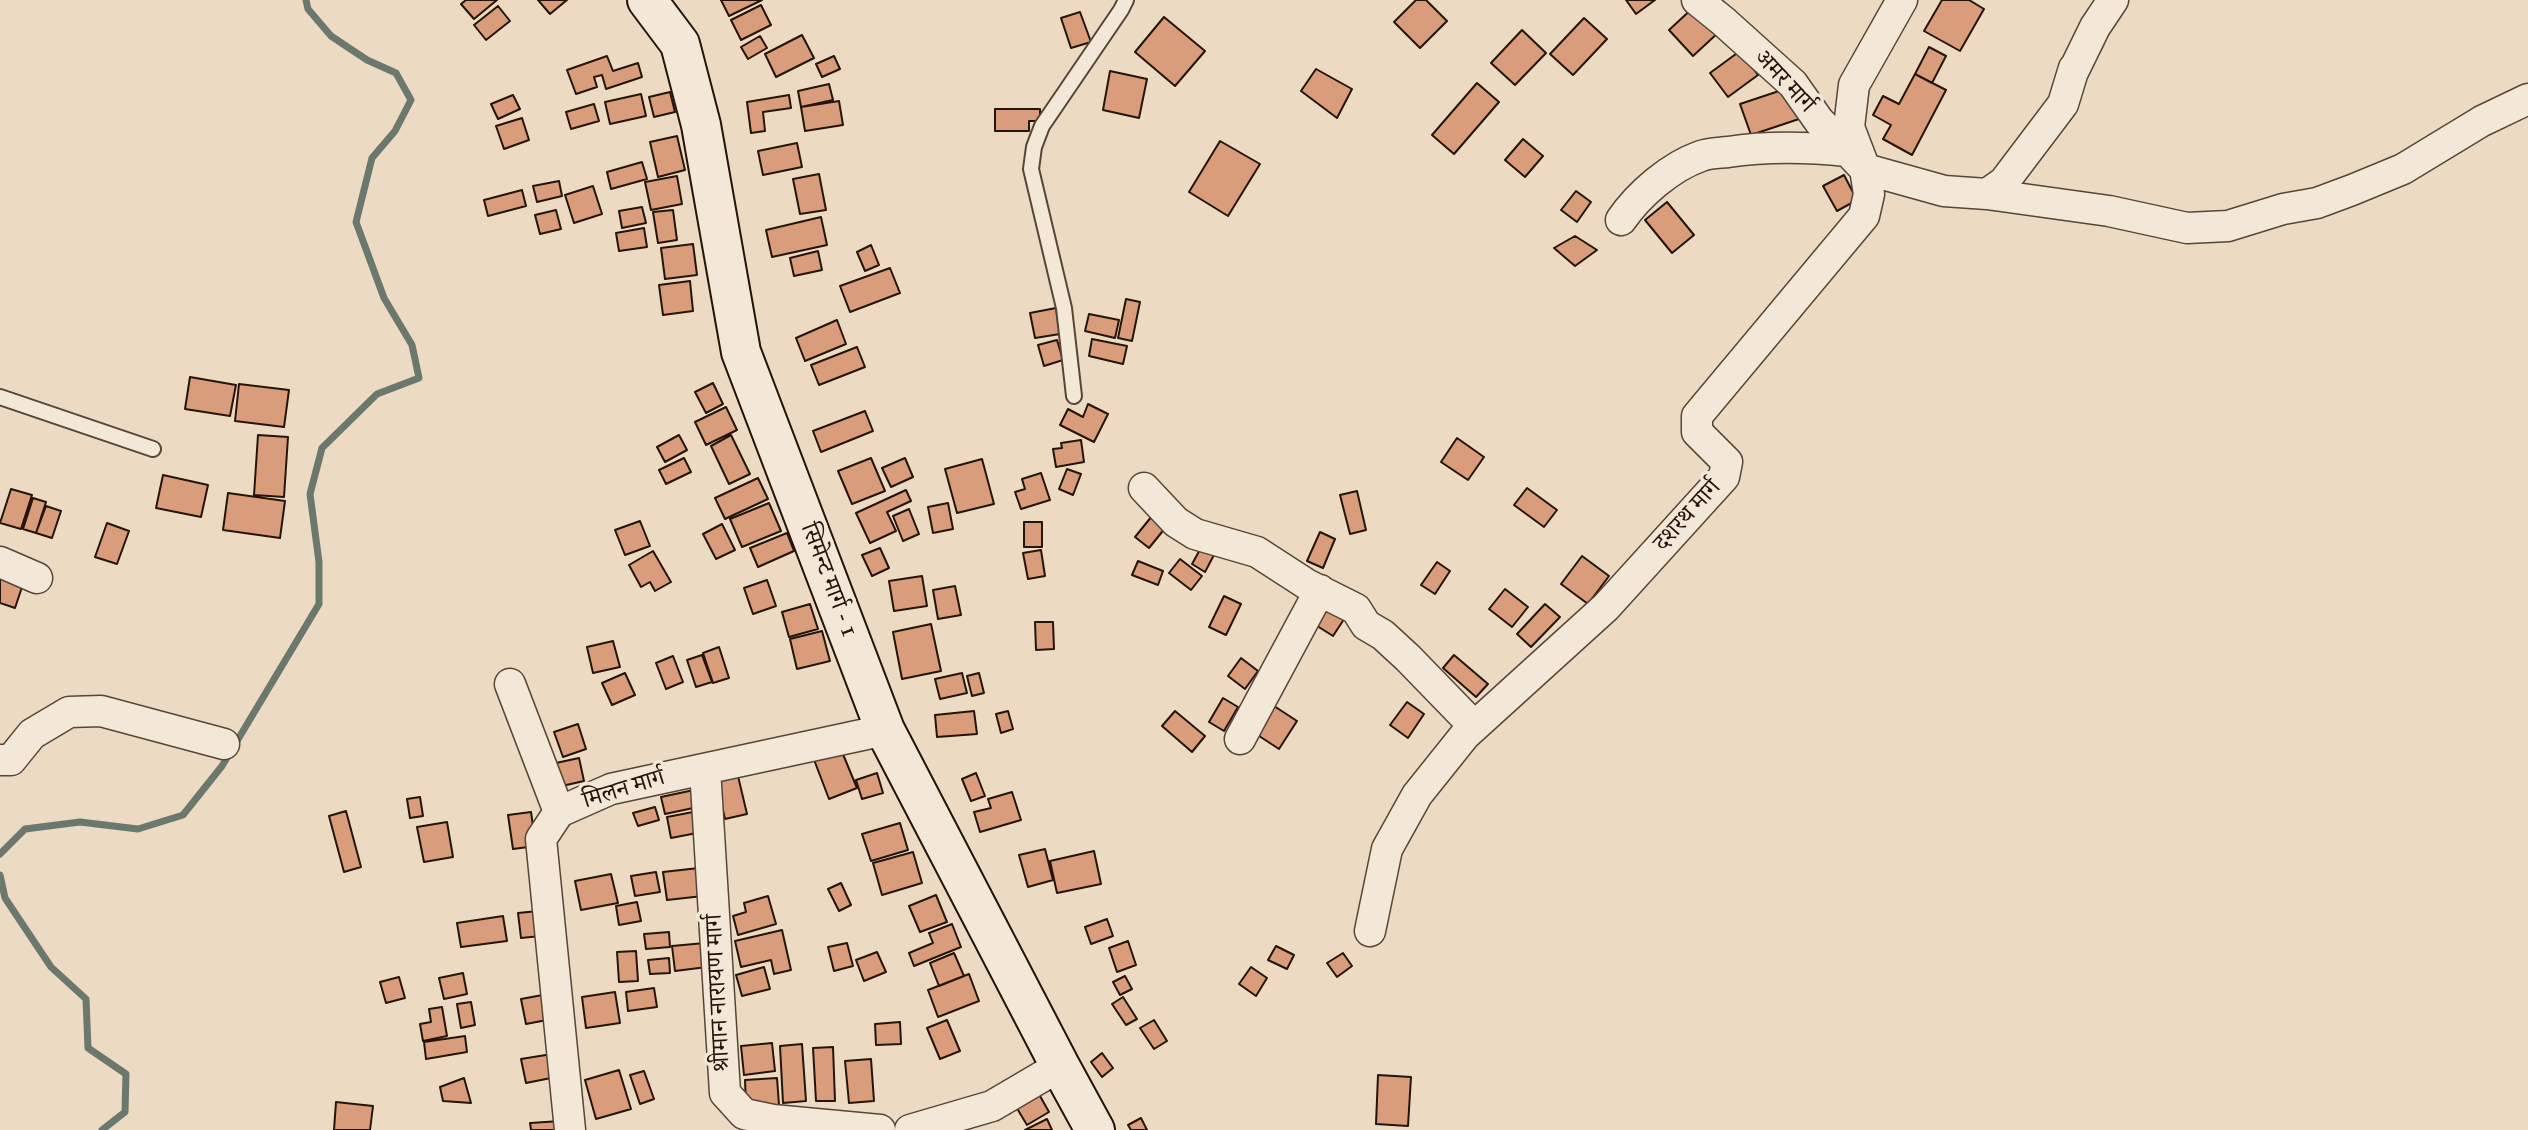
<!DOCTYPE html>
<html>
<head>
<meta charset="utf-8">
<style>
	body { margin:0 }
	canvas { display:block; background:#ecdbc2 }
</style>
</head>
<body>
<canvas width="2528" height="1130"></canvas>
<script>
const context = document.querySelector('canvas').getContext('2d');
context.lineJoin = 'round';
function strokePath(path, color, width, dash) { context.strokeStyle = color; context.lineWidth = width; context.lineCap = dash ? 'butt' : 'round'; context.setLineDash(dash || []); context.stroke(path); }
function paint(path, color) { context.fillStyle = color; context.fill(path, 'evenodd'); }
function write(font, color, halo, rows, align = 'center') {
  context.font = font + ' "IM FELL Great Primer","Noto Serif Devanagari",serif'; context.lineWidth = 7; context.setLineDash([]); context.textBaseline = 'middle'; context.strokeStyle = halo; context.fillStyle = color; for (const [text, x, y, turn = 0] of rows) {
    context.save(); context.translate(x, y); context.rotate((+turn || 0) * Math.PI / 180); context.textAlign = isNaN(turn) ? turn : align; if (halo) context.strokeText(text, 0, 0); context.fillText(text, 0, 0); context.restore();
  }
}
const stream = new Path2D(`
	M 0,854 L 25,829 L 80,822 L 138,829 L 183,815 L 222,766 L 319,604 L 319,562 L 310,494 L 322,448 L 377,394 L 419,378 L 412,345 L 384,298 L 356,222 L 372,158 L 395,131 L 411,100 L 396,73 L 367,60 L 331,36 L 308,9 L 306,0
	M 0,875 L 5,898 L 51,967 L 86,999 L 88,1048 L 126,1074 L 125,1112 L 102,1130`);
const building = new Path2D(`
	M 466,0 L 497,0 L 474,19 L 461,4 Z
	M 538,0 L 567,0 L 550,14 Z
	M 721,0 L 762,0 L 729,16 Z
	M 1416,0 L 1426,0 L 1447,21 L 1420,48 L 1394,22 Z
	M 1626,0 L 1655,0 L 1636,14 Z
	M 1942,0 L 1969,0 L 1984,9 L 1960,51 L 1924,31 Z
	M 761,5 L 771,25 L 741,40 L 731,20 Z
	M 1696,5 L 1720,31 L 1693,56 L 1669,30 Z
	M 498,6 L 510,21 L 486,40 L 474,25 Z
	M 1080,12 L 1091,42 L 1071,48 L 1061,18 Z
	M 1164,17 L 1205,51 L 1175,86 L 1135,52 Z
	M 1584,18 L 1607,39 L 1573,75 L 1550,54 Z
	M 1522,30 L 1546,53 L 1515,85 L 1491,63 Z
	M 802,35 L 814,58 L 776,77 L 765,54 Z
	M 760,36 L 767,48 L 748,59 L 741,47 Z
	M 1929,47 L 1946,56 L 1932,83 L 1915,74 Z
	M 1740,51 L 1758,75 L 1728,97 L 1710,73 Z
	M 607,56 L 613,71 L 638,63 L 642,77 L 606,89 L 602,75 L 594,77 L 597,87 L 576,94 L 567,70 Z
	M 834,56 L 840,69 L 822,77 L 816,64 Z
	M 1316,69 L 1352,89 L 1337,118 L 1301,91 Z
	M 1110,71 L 1147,79 L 1139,118 L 1103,110 Z
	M 1915,74 L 1946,90 L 1912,155 L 1883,139 L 1891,125 L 1873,115 L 1883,96 L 1899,104 Z
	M 1477,83 L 1499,102 L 1454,154 L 1432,135 Z
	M 829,84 L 833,100 L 801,107 L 798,91 Z
	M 1788,88 L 1799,119 L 1751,135 L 1740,104 Z
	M 670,92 L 675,112 L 654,117 L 649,97 Z
	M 641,94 L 646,116 L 610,124 L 605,102 Z
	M 513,95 L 520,109 L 498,119 L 491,104 Z
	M 789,95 L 791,108 L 763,112 L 765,131 L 751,133 L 747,102 Z
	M 839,101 L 843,125 L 805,131 L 801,107 Z
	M 594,104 L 599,121 L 571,129 L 566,112 Z
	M 995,109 L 1040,109 L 1040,121 L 1029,121 L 1029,131 L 995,131 Z
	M 522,118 L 529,140 L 504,149 L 496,126 Z
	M 677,136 L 685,170 L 658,177 L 650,142 Z
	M 1523,139 L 1543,156 L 1525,177 L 1505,160 Z
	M 1220,141 L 1260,164 L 1228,216 L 1189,192 Z
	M 797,143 L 802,167 L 763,175 L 758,151 Z
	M 642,162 L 647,179 L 611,189 L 607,172 Z
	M 819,174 L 826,210 L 800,214 L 793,179 Z
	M 1844,175 L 1857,200 L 1837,211 L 1823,186 Z
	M 677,176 L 682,204 L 651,210 L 645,182 Z
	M 559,181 L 562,196 L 537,202 L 533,186 Z
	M 593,186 L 602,214 L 574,223 L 565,195 Z
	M 522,190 L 526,206 L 488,216 L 484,200 Z
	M 1576,191 L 1591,202 L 1577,222 L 1561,210 Z
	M 1667,202 L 1694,235 L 1672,253 L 1645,220 Z
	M 642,207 L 646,223 L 622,228 L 619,211 Z
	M 556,210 L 561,229 L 540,234 L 535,215 Z
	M 673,210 L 677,240 L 658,243 L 653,212 Z
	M 821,217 L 827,245 L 772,257 L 766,230 Z
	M 644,228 L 647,247 L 619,251 L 616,233 Z
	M 1575,236 L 1597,250 L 1575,266 L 1554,248 Z
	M 693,244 L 697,275 L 665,279 L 661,248 Z
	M 871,245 L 879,265 L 865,271 L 857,252 Z
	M 818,251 L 822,270 L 794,276 L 790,258 Z
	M 890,268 L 900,293 L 850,312 L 840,286 Z
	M 690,281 L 693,311 L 663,315 L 659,285 Z
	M 1126,299 L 1140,302 L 1132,341 L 1118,338 Z
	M 1056,308 L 1060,334 L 1035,338 L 1030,313 Z
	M 1089,314 L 1119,320 L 1115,338 L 1085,331 Z
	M 837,320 L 846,344 L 805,361 L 796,338 Z
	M 1092,339 L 1127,346 L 1123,364 L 1089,356 Z
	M 1057,340 L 1063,360 L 1044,366 L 1038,345 Z
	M 857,347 L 865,367 L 819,385 L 811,365 Z
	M 190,377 L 236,385 L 230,416 L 185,409 Z
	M 713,383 L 723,404 L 706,413 L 695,392 Z
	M 239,384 L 289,390 L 284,427 L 235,421 Z
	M 1088,404 L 1108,414 L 1094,442 L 1060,425 L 1068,409 L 1083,417 Z
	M 726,407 L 737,430 L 706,445 L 695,422 Z
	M 865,411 L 873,431 L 821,452 L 813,431 Z
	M 258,435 L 288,437 L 284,497 L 254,495 Z
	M 679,435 L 687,450 L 665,462 L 657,447 Z
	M 731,435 L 750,474 L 729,484 L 711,446 Z
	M 1457,438 L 1484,457 L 1468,480 L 1441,462 Z
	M 1081,440 L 1084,462 L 1056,467 L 1053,449 L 1062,448 L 1061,443 Z
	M 684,458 L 691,472 L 666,484 L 659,470 Z
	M 871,458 L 885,491 L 852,504 L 838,471 Z
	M 905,458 L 913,477 L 891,487 L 882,468 Z
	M 982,459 L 994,504 L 957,513 L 945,469 Z
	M 1067,469 L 1081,474 L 1073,495 L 1059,489 Z
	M 1041,473 L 1050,500 L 1021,509 L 1015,492 L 1025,489 L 1022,479 Z
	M 163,475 L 208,485 L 201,517 L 156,508 Z
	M 758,478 L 768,499 L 725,519 L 715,498 Z
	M 1527,488 L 1557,510 L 1544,527 L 1514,505 Z
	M 11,489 L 32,495 L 21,529 L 0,523 Z
	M 906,490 L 911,501 L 887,512 L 896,531 L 870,543 L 856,513 Z
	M 1357,491 L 1366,530 L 1350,534 L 1340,495 Z
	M 228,493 L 285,501 L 280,538 L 223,530 Z
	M 33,498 L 46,502 L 36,533 L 23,529 Z
	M 769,503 L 781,531 L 742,547 L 730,519 Z
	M 948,503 L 953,529 L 933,533 L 928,507 Z
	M 46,506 L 61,511 L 52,538 L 36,533 Z
	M 909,509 L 919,534 L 903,541 L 893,516 Z
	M 1152,516 L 1166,527 L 1149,548 L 1135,537 Z
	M 640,521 L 650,546 L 625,555 L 615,530 Z
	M 1024,522 L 1042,522 L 1042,547 L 1024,547 Z
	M 107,523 L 129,531 L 117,564 L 95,557 Z
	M 722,524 L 735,550 L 716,559 L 703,534 Z
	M 1320,532 L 1335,539 L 1323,568 L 1307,561 Z
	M 787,533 L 794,551 L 758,567 L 750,548 Z
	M 1202,546 L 1215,553 L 1205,572 L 1192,564 Z
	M 880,548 L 889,568 L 872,576 L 862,555 Z
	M 1041,550 L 1045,576 L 1028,579 L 1023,553 Z
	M 653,551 L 671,582 L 655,591 L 650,582 L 641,587 L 629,565 Z
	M 1582,556 L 1609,576 L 1588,604 L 1561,584 Z
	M 1180,559 L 1202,576 L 1191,590 L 1169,573 Z
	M 1138,561 L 1163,571 L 1158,585 L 1132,575 Z
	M 1437,562 L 1450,571 L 1435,594 L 1421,585 Z
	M 0,575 L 24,581 L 15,608 L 0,603 Z
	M 922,576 L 927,606 L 894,611 L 889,581 Z
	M 767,580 L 776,606 L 753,614 L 744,588 Z
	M 955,586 L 961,615 L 938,619 L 933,590 Z
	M 1505,589 L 1528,607 L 1512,627 L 1489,609 Z
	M 1224,596 L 1241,604 L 1226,635 L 1209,627 Z
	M 1328,601 L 1348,613 L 1333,636 L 1314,624 Z
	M 810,604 L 818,629 L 789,637 L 782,612 Z
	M 1545,604 L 1560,617 L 1531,647 L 1517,634 Z
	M 1035,622 L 1053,622 L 1054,649 L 1036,650 Z
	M 931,624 L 941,671 L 902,679 L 893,632 Z
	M 822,631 L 830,661 L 797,669 L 790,639 Z
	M 613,641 L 620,667 L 593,673 L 587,647 Z
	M 719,647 L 729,678 L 713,683 L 703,653 Z
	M 702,655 L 712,682 L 696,687 L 687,660 Z
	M 1454,655 L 1488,684 L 1476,697 L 1443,668 Z
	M 673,656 L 683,682 L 666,689 L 656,663 Z
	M 1241,658 L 1258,671 L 1245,689 L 1228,676 Z
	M 625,673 L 635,695 L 612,705 L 602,683 Z
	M 962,673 L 967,693 L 940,699 L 935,679 Z
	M 979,673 L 984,693 L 972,696 L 967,676 Z
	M 1223,698 L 1238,707 L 1224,731 L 1209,722 Z
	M 1407,702 L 1424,714 L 1408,738 L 1390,725 Z
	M 1271,704 L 1297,721 L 1279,749 L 1253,732 Z
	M 974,711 L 977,734 L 937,737 L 935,715 Z
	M 1008,711 L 1013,729 L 1001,733 L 996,714 Z
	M 1175,711 L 1205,736 L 1192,752 L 1162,726 Z
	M 578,724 L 586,749 L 563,757 L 554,732 Z
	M 840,747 L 857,788 L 829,799 L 813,757 Z
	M 579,758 L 584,781 L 562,786 L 556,763 Z
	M 877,773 L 883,793 L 862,799 L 856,780 Z
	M 976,773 L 985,796 L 971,801 L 962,779 Z
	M 738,776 L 747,814 L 725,819 L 716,781 Z
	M 694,790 L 698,807 L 665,814 L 661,797 Z
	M 1012,792 L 1021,820 L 980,832 L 974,812 L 991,808 L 988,799 Z
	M 420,797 L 423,816 L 410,818 L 407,799 Z
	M 655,807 L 659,820 L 638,826 L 633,813 Z
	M 346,811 L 361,867 L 344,872 L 329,816 Z
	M 531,812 L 536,846 L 513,849 L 508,815 Z
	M 693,812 L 697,833 L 671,838 L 667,817 Z
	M 447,822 L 453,857 L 424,862 L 417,827 Z
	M 900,823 L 908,850 L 871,861 L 862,834 Z
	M 1045,849 L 1053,880 L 1028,887 L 1019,855 Z
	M 1094,851 L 1101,884 L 1057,893 L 1050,861 Z
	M 913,852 L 922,883 L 882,895 L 873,863 Z
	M 699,868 L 703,896 L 667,900 L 663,872 Z
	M 656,872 L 660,892 L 635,896 L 631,876 Z
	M 611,874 L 618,903 L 581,910 L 575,881 Z
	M 841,883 L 851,905 L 839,911 L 828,889 Z
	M 936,895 L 947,922 L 920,932 L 909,906 Z
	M 768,896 L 776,924 L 738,935 L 733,916 L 746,912 L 744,903 Z
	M 637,902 L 641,921 L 619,925 L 616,906 Z
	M 538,911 L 541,936 L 521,938 L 518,913 Z
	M 503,916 L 507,941 L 461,947 L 457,923 Z
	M 1107,919 L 1113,936 L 1091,944 L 1085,927 Z
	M 952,924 L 961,947 L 914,966 L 909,953 L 933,943 L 929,933 Z
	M 782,930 L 791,970 L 774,974 L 771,960 L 741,967 L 735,941 Z
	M 669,932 L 670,947 L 646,949 L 644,934 Z
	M 1128,941 L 1136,965 L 1117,972 L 1109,948 Z
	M 705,943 L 707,967 L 675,971 L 672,946 Z
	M 847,943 L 853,966 L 834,971 L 828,947 Z
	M 1276,946 L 1294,955 L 1287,969 L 1268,960 Z
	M 636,951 L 638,981 L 619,982 L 617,952 Z
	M 877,952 L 886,972 L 864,981 L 856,960 Z
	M 954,953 L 964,976 L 939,986 L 930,963 Z
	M 1343,953 L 1352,966 L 1337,977 L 1327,963 Z
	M 669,958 L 670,973 L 650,974 L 648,960 Z
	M 764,967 L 770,989 L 742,996 L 736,975 Z
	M 1251,967 L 1267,978 L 1256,996 L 1239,984 Z
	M 463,973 L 467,994 L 444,999 L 439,978 Z
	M 969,974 L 979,1001 L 938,1017 L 928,990 Z
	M 1125,976 L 1132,989 L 1120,995 L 1113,982 Z
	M 399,977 L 405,998 L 386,1003 L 380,982 Z
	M 654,988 L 657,1007 L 628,1011 L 626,992 Z
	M 615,992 L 620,1023 L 586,1028 L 582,997 Z
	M 548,994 L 552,1019 L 526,1024 L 521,999 Z
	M 1123,997 L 1137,1019 L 1126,1025 L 1112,1004 Z
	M 471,1002 L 475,1025 L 461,1028 L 457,1004 Z
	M 442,1007 L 447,1036 L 423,1041 L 420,1024 L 431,1022 L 429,1009 Z
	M 947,1020 L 960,1051 L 940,1059 L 927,1028 Z
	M 1154,1020 L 1167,1041 L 1154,1049 L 1140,1028 Z
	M 900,1022 L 901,1044 L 876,1045 L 875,1024 Z
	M 465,1036 L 467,1052 L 426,1059 L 424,1042 Z
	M 772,1043 L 775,1071 L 744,1075 L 741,1046 Z
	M 802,1044 L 806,1101 L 783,1103 L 780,1046 Z
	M 833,1047 L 835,1101 L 816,1101 L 813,1048 Z
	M 1102,1053 L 1113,1068 L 1102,1077 L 1091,1062 Z
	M 552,1054 L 556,1077 L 526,1083 L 521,1059 Z
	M 871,1059 L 874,1101 L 849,1103 L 845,1061 Z
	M 619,1070 L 631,1109 L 596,1119 L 585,1080 Z
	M 644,1071 L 654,1099 L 640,1104 L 630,1075 Z
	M 1378,1075 L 1411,1077 L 1408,1126 L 1376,1124 Z
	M 464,1078 L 471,1103 L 443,1101 L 440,1087 Z
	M 777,1078 L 779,1105 L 746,1106 L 745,1080 Z
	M 1035,1087 L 1049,1112 L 1027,1125 L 1012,1100 Z
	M 336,1102 L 373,1106 L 370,1130 L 334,1130 Z
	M 1141,1118 L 1147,1130 L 1131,1130 L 1128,1125 Z
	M 1047,1119 L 1052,1130 L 1025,1130 Z
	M 561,1121 L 562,1130 L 531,1130 L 530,1123 Z`);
const lane = new Path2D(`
	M 1074,396 L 1064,308 L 1031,169 L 1034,147 L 1042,126 L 1121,10 L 1126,0
	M 0,397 L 153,449`);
const street = new Path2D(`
	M 1697,0 L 1723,21 L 1793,84 L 1819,121 L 1865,169 L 1944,191 L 1987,194 L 2109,211 L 2187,228 L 2228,226 L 2283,209 L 2317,203 L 2352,190 L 2403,169 L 2482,121 L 2528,99
	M 2073,72 L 2095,27 L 2113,0
	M 1987,194 L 2004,182 L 2063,104 L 2074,68
	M 1621,220 C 1639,194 1670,167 1701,156 C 1709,153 1719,153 1728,152 C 1768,146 1807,147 1847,151
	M 1144,488 L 1176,522 L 1195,534 L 1257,552 L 1308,585 L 1356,609 L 1366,625 L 1383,635 L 1408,658 L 1474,726
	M 0,562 L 37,578
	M 510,684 L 559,812
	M 1240,739 L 1320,590
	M 0,760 L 11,760 L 32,734 L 69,712 L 101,711 L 224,744
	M 705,769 L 725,1093 L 744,1114 L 773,1120 L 880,1130
	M 1370,931 L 1387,849 L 1417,795 L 1465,735 L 1606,607 L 1724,477 L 1727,462 L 1697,432 L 1697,416 L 1864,216 L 1869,194 L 1865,169 L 1849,127 L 1854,85 L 1902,0
	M 570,1130 L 541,839 L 559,812 L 611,789 L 885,730
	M 910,1130 L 992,1106 L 1060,1066`);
const secondary = new Path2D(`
	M 647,0 L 680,44 L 701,125 L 741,352 L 885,730 L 1060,1066 L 1095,1130`);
const streetNames = [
	["अमर मार्ग",1784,82,47],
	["दशरथ मार्ग",1688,516,-48],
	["सिमेन्ट मार्ग - 1",828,580,69],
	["मिलन मार्ग",624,790,-17],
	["श्रीमान नारायण मार्ग",719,993,-93]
];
strokePath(stream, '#6a786e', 7);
paint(building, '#d99d7b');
strokePath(building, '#24140a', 2);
strokePath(lane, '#564638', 18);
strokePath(street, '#564638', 33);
strokePath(secondary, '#24140a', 42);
strokePath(lane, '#f3e8d7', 14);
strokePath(street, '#f3e8d7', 30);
strokePath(secondary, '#f3e8d7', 38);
write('24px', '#24140a', '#f3e8d7', streetNames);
</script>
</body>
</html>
